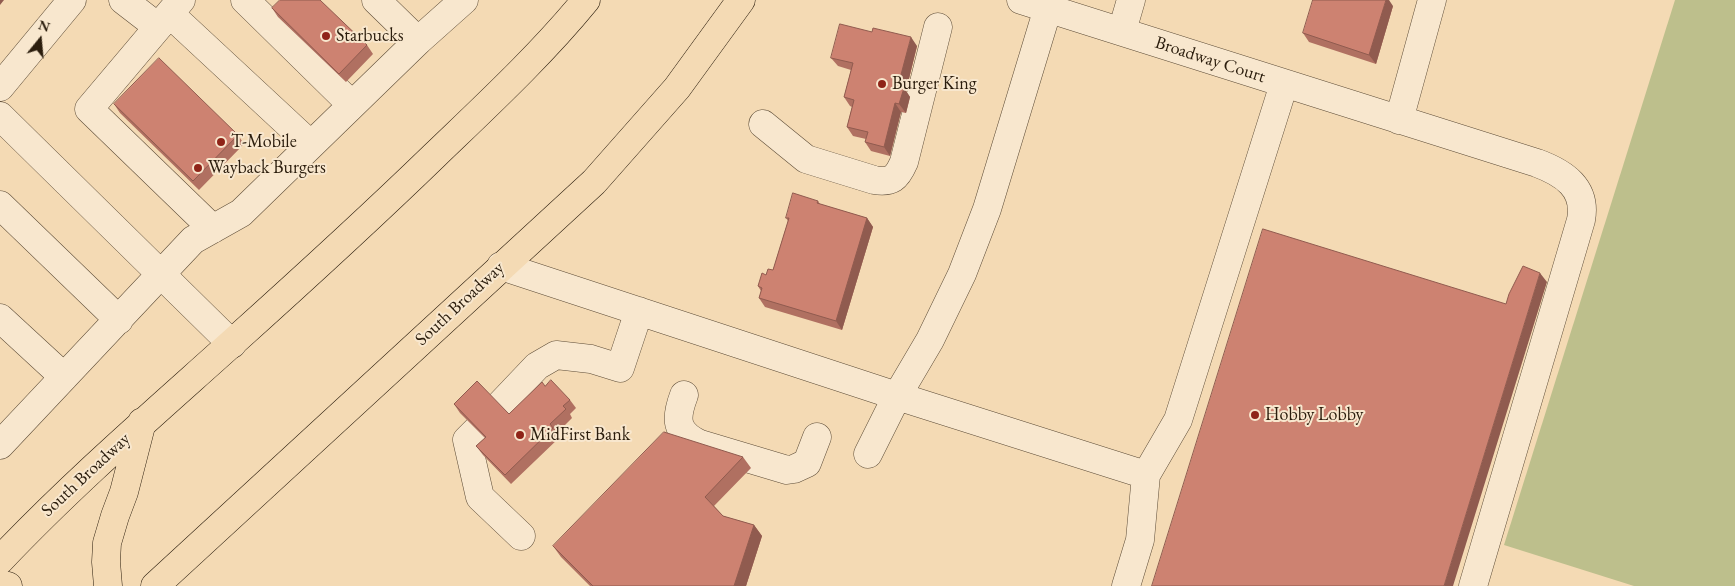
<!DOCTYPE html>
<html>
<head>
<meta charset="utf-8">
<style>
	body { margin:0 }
	#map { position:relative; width:1735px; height:586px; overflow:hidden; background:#f4dab4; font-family:"EB Garamond",serif }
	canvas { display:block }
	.north { position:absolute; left:15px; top:15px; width:50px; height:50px; -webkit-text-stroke:4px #f8e7ce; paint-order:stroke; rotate:17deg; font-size:14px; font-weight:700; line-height:20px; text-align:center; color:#2b1d0d }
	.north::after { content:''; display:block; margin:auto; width:18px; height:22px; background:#2b1d0d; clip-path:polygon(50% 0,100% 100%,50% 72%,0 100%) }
</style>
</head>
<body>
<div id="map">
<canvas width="1735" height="586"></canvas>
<div class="north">N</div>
</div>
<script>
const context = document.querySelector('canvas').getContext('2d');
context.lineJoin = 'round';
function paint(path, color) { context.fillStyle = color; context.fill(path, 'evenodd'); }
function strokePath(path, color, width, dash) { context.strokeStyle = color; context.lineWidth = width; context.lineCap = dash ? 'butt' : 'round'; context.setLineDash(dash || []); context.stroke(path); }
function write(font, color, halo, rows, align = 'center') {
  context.font = font + ' "EB Garamond",serif'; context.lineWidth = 4; context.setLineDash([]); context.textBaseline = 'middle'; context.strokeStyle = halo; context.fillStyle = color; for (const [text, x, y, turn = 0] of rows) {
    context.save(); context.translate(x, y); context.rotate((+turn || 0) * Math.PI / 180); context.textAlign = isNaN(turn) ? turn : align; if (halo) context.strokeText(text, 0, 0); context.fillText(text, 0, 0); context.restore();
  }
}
const green = new Path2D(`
	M 1675,0 L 1735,0 L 1735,586 L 1634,586 L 1504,545 Z`);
const minor = new Path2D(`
	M 123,0 L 158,27
	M 181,0 L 89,109 L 213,229
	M 245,0 L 352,105
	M 376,0 L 418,41
	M 1021,0 L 1537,163 C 1564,173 1587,188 1581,220 L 1473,586
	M 170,14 L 311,145
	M 1122,31 L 1131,0
	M 0,87 L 72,0
	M 0,116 L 232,344
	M 1399,120 L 1432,0
	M 763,124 L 806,159 L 874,180 C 892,183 897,178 904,162 L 938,27
	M 0,205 L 119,320
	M 501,266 L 897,396 L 1146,475
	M 0,318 L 64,377
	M 684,395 C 675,419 675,432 700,444 L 787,470 L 794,469 L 807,463 L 817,437
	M 499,406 L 537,366 L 556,355 L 591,359 L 620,368 L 639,311
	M 477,430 L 467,440 L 480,497 L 521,536
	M 0,445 L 193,240 L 241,213 L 418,41 L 464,0
	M 868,454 L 897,396 L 930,340 L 962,274 L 987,209 L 1048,8
	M 1126,586 L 1140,540 L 1146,475 L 1178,420 L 1284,84`);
const major = new Path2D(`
	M 0,560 C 73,483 153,414 232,343 C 301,281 369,219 435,155 C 487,105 541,55 586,0
	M 0,584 L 8,586
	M 108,586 L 106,562 L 107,543 L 115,516 L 124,492 L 142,422
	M 155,586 L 594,182 L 677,88 L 741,0`);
const wall = new Path2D(`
	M 1393,6 L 1376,64 L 1309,42 L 1303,33 Z
	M 272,8 L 367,45 L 373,54 L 346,82 L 278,17 Z
	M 917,46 L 906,91 L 910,97 L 906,113 L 901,112 L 890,156 L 871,151 L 865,142 L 866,139 L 853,136 L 847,127 L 852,107 L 850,106 L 844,97 L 851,70 L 838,66 L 831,58 Z
	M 114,104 L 238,135 L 244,144 L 199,190 L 120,113 Z
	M 818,201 L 820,204 L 867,218 L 873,227 L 842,330 L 765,307 L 759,298 L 761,291 L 758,286 L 766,275 L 773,270 L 788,221 L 786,218 Z
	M 545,386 L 570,400 L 576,408 L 570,414 L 572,418 L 557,433 L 560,437 L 511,484 L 483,455 L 476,446 L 485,438 L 460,413 L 454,404 L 509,414 Z
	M 743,457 L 751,468 L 714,506 L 723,516 L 754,525 L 762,536 L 746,586 L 590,586 L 561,557 L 553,546 Z`);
const shadedWall = new Path2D(`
	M 0,0 L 4,0 L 0,5 Z
	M 1386,0 L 1389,0 L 1393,6 L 1376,64 L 1369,55 Z
	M 911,37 L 917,46 L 906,91 L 910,97 L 906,113 L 899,104 L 898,86 Z
	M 895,103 L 901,112 L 890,156 L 884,147 Z
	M 867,218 L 873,227 L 842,330 L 836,321 Z
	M 1540,273 L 1547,282 L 1453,586 L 1444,586 Z
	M 754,525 L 762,536 L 746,586 L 734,586 Z`);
const building = new Path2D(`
	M 280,0 L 320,0 L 367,45 L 339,74 L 272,8 Z
	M 1313,0 L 1386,0 L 1369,55 L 1303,33 Z
	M 840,24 L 872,32 L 873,28 L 911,37 L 898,86 L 904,88 L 899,104 L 895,103 L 884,147 L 865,142 L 868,132 L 847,127 L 854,100 L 844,97 L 853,63 L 831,58 Z
	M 159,58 L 238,135 L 193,181 L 114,104 Z
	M 793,193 L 818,201 L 817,203 L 867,218 L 836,321 L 759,298 L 762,288 L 758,286 L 762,273 L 766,275 L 768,269 L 773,270 L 789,218 L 786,218 Z
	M 1263,229 L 1506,304 L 1509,294 L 1523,266 L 1540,273 L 1444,586 L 1152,586 Z
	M 551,380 L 570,400 L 563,406 L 566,409 L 550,424 L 553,428 L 505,475 L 476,446 L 486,437 L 454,404 L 477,381 L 509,414 L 542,382 L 545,386 Z
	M 664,432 L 743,457 L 705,497 L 723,516 L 754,525 L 734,586 L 593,586 L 553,546 Z`);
const markers = [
	[326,36,5,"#8f2418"],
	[882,84,5,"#8f2418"],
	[221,142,5,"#8f2418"],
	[198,168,5,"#8f2418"],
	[1255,415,5,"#8f2418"],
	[520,435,5,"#8f2418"]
];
const poiNames = [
	["Starbucks",336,36],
	["Burger King",892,84],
	["T-Mobile",231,142],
	["Wayback Burgers",208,168],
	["Hobby Lobby",1265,415],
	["MidFirst Bank",530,435]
];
const streetNames = [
	["Broadway Court",1210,60,18],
	["South Broadway",460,304,-43],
	["South Broadway",86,475,-43]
];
paint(green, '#bdbf8c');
strokePath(minor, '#5d4c37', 29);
strokePath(major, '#2b1d0d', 29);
strokePath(minor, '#f8e7ce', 28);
strokePath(major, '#f4dab4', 28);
paint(wall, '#b07061');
paint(shadedWall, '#905b4f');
paint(building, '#cd8271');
strokePath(building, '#905b4f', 1);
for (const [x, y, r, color] of markers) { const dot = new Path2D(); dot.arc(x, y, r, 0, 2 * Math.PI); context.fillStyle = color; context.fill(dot); strokePath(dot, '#f8e7ce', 2); }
write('18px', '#2b1d0d', '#f8e7ce', poiNames, 'left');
write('18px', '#2b1d0d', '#f8e7ce', streetNames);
</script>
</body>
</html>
